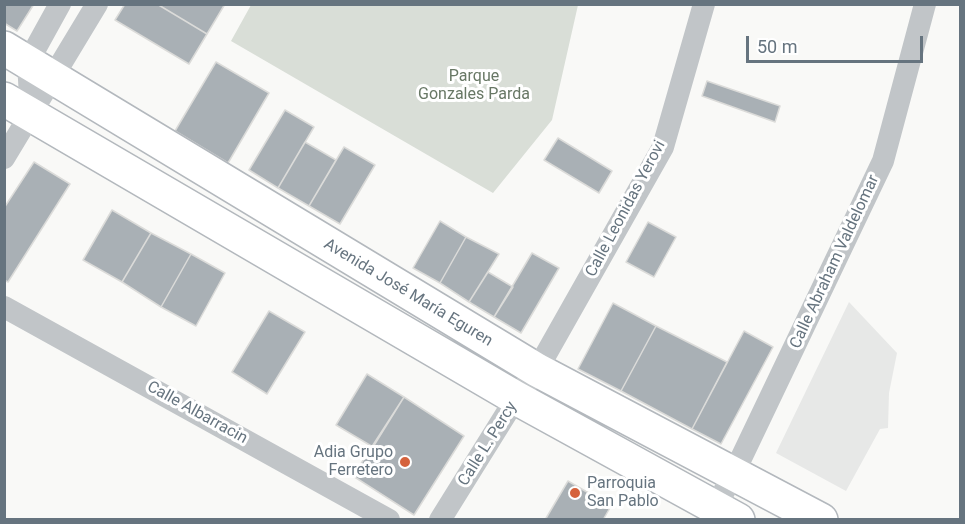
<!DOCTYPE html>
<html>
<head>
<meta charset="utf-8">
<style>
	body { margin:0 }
	#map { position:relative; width:965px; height:524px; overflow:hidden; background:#f9f9f7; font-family:Roboto,sans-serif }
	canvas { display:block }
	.frame { position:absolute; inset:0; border:6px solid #66747f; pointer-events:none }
	.scale { position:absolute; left:746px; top:36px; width:177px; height:27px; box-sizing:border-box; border:3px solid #66747f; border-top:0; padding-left:8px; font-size:18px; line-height:21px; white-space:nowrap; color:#66747f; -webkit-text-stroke:4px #fff; paint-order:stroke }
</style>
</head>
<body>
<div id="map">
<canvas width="965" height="524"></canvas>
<div class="frame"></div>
<div class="scale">50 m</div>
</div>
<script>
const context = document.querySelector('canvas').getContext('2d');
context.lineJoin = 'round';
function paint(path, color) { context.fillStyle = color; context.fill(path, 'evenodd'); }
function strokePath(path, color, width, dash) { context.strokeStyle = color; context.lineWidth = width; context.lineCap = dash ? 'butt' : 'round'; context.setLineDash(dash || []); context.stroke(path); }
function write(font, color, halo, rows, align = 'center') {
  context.font = font + ' Roboto,sans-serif'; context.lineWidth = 6; context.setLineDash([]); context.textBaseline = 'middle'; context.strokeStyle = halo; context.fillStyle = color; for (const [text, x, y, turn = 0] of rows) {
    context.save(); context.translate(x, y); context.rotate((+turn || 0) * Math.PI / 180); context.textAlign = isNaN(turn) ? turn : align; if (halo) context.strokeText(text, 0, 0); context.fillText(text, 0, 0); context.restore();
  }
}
const built = new Path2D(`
	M 849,302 L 897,353 L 889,393 L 888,428 L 880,429 L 846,491 L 776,453 Z`);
const green = new Path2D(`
	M 251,5 L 251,4 L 578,5 L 552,120 L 493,193 L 231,41 Z`);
const building = new Path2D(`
	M 4,4 L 34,4 L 17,31 L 4,23 Z
	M 125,4 L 157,4 L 207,34 L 189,64 L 115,20 Z
	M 157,4 L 225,4 L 207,34 Z
	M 216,62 L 269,93 L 228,163 L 175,131 Z
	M 707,81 L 780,106 L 775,122 L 702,96 Z
	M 285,110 L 314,127 L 278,188 L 249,170 Z
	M 558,138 L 612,171 L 599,193 L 544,160 Z
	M 305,142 L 336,160 L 309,206 L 278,188 Z
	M 344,147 L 375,165 L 340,224 L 309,206 Z
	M 34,162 L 70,184 L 8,282 L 4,280 L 4,208 Z
	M 112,210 L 151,233 L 122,282 L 83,260 Z
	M 440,221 L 466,237 L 440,283 L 413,268 Z
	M 648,222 L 676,237 L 654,277 L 626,262 Z
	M 151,233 L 191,254 L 161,307 L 122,282 Z
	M 466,237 L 499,254 L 469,302 L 440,283 Z
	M 532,253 L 559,268 L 521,333 L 494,317 Z
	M 191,254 L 225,273 L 196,326 L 161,307 Z
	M 488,272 L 513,287 L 494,317 L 469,302 Z
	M 613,303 L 656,326 L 621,391 L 578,369 Z
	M 269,311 L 305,332 L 267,394 L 232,372 Z
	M 656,326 L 727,362 L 692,429 L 621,391 Z
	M 744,331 L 773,347 L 721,444 L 692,429 Z
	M 367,374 L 404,397 L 373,447 L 336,425 Z
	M 404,397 L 464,436 L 414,515 L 353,476 Z
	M 568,481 L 611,506 L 603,520 L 545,520 Z`);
const street = new Path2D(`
	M 31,115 L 28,62 L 60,4
	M 4,158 L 97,4
	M 4,307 L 389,520
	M 715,508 L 734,473 L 883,161 L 925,4
	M 440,520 L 516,398 L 537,370 L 663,147 L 704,4`);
const secondary = new Path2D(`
	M 4,48 L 537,370 L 821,520
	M 4,99 L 516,398 L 738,520`);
const markers = [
	[405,462,6,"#d5623c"],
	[575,493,6,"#d5623c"]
];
const parkNames = [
	["Parque",474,77],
	["Gonzales Parda",474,95]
];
const streetNames = [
	["Calle Leonidas Yerovi",626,209,-62],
	["Calle Abraham Valdelomar",835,262,-65],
	["Avenida José María Eguren",408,293,31],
	["Calle Albarracin",197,413,29],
	["Calle L. Percy",488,444,-58]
];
const poiNames = [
	["Adia Grupo",393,453],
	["Ferretero",393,471],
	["Parroquia",587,484,"left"],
	["San Pablo",587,502,"left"]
];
paint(built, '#e7e8e7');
paint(green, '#d9ded7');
paint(building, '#a9b0b5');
strokePath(building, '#dbdbd9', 1.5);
strokePath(secondary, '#b3b8bd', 36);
strokePath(street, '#c1c5c8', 22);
strokePath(secondary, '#fff', 33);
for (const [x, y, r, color] of markers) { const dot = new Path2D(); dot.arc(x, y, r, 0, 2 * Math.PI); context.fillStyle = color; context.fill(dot); strokePath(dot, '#fff', 2); }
write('16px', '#687865', '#fff', parkNames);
write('16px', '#66747f', '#fff', streetNames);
write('16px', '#66747f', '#fff', poiNames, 'right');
</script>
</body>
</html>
